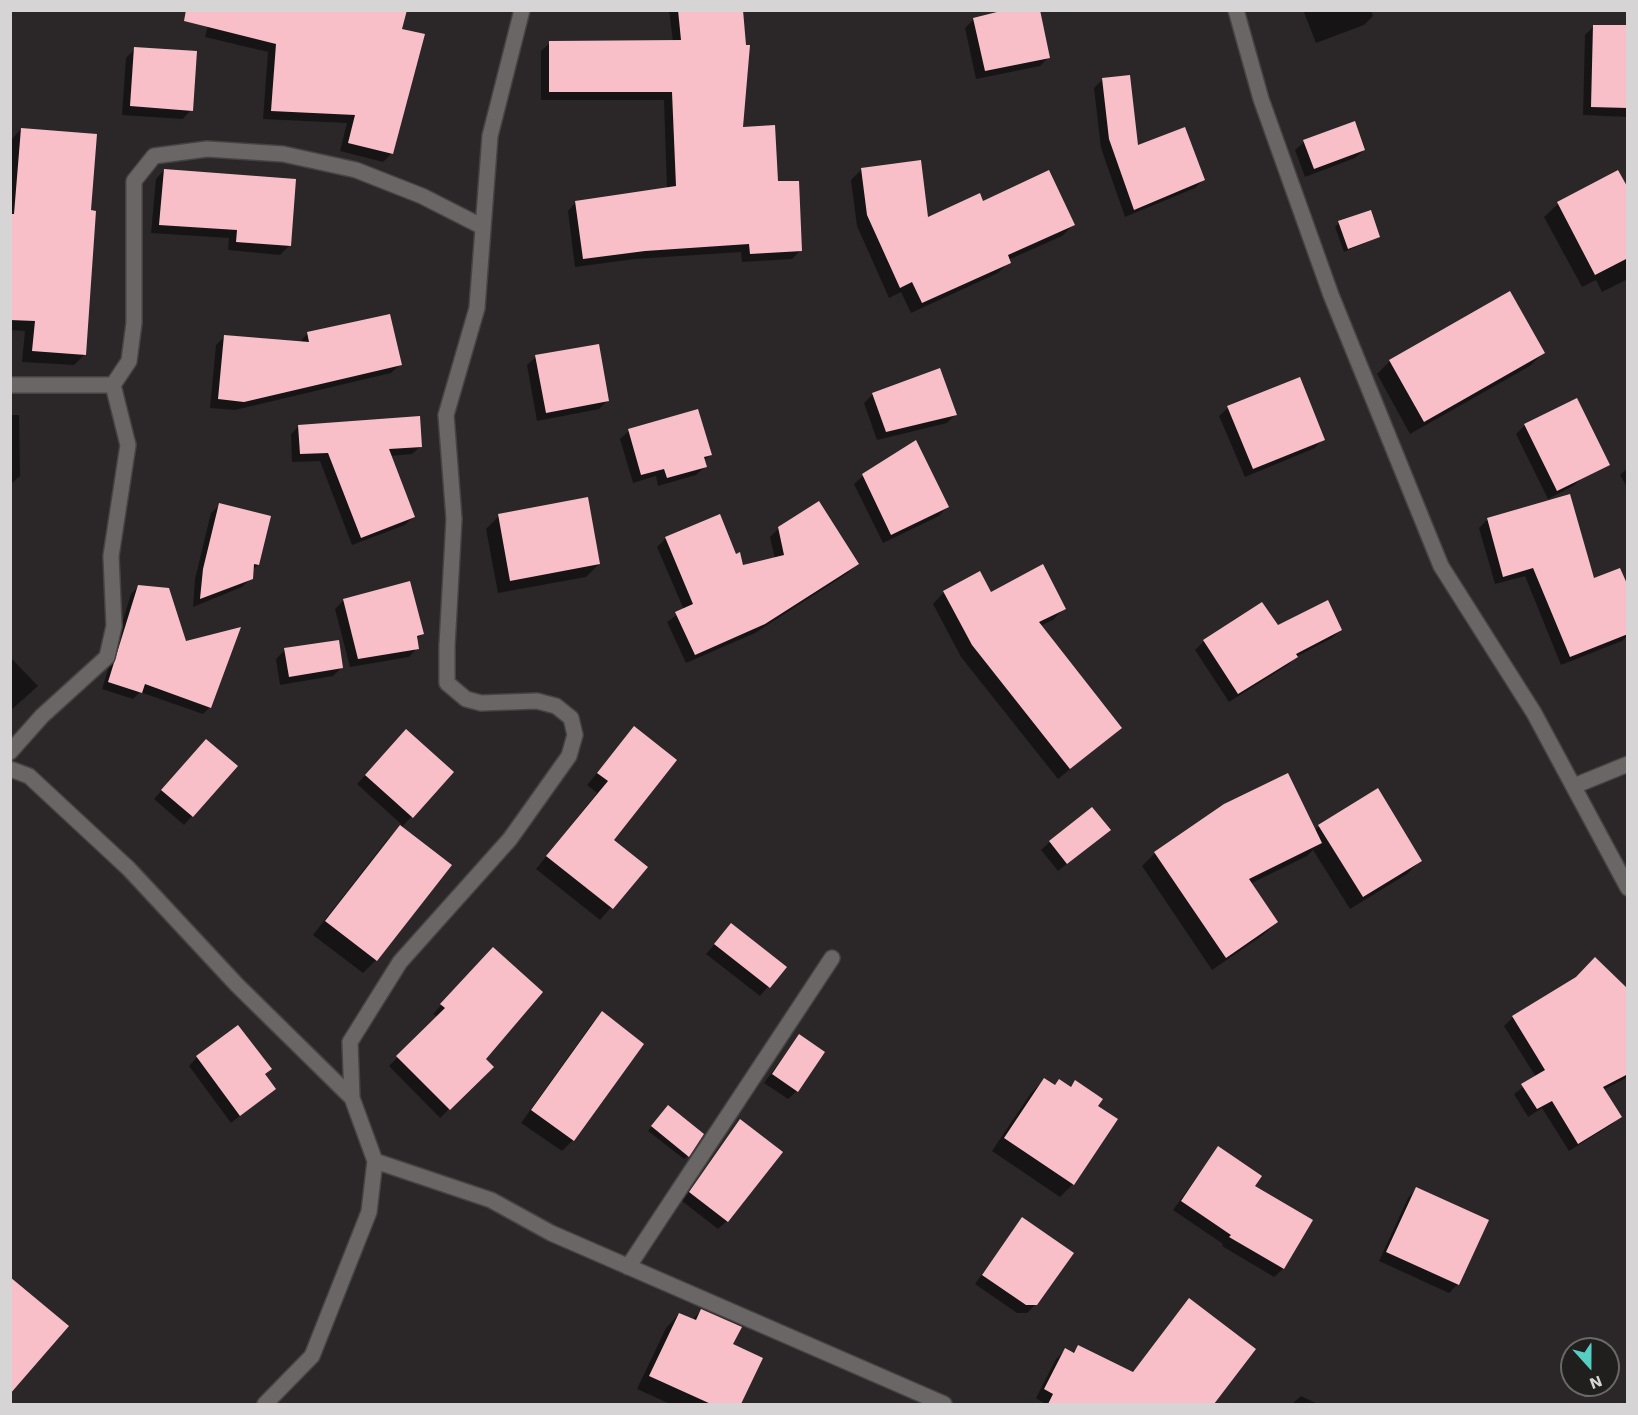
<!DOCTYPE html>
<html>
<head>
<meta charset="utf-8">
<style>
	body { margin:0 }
	#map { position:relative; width:1638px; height:1415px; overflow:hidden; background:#2b2728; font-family:"Work Sans",sans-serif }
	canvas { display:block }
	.frame { position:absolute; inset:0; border:12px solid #d7d4d5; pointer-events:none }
	.north { position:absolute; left:1560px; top:1337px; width:60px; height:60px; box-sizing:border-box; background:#211e1e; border:2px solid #6a6767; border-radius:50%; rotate:159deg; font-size:16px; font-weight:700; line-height:24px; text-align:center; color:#d7d4d5 }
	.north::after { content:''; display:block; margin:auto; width:21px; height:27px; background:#55cec4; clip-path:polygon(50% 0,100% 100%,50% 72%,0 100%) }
</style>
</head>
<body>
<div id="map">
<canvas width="1638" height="1415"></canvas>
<div class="frame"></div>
<div class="north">N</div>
</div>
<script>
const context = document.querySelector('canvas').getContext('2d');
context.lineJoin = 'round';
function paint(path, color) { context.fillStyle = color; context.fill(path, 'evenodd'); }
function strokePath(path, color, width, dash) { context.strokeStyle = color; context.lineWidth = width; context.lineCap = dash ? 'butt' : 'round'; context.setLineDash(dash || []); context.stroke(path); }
const shadow = new Path2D(`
	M 212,10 L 400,30 L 392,153 L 383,162 L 340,151 L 347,123 L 263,119 L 268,52 L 205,37 Z
	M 669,10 L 741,10 L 742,128 L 777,182 L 801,250 L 792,259 L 742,262 L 741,252 L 635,259 L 575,267 L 568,211 L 576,202 L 667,189 L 664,100 L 541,100 L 541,51 L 550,43 L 673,42 Z
	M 1303,10 L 1371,10 L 1373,16 L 1364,25 L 1316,43 Z
	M 974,19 L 1049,57 L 1040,66 L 976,79 L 965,28 Z
	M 1594,26 L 1628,27 L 1628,117 L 1583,115 L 1585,35 Z
	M 135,49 L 191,110 L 183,119 L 122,115 L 126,58 Z
	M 1103,79 L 1137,147 L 1203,180 L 1195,188 L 1125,217 L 1101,148 L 1094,88 Z
	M 21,129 L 85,354 L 74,365 L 22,362 L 25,331 L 10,330 L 11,140 Z
	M 1304,142 L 1364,150 L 1355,158 L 1305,177 L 1295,150 Z
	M 862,169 L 927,219 L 982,203 L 1073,225 L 1062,236 L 1008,260 L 1009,262 L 998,273 L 911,313 L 901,292 L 889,298 L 857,226 L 851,180 Z
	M 164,170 L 289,246 L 280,255 L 228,250 L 229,238 L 151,233 L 156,179 Z
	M 1617,172 L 1628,192 L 1628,279 L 1602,292 L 1596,280 L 1582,287 L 1544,217 L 1558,204 Z
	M 1339,223 L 1379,237 L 1344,252 L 1335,227 Z
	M 389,316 L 400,365 L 391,373 L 235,410 L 210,408 L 216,345 L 224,337 L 299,343 L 307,334 Z
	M 1543,353 L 1530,366 L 1410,434 L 1377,374 L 1390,361 Z
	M 536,357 L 608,400 L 599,409 L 537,421 L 527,365 Z
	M 873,394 L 955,415 L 947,423 L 877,440 L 864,403 Z
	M 1228,408 L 1323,439 L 1315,448 L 1245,477 L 1219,416 Z
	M 10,415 L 19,415 L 20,476 L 10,485 Z
	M 1525,425 L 1582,478 L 1573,486 L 1548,499 L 1516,434 Z
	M 299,426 L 421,446 L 412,454 L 390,456 L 413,517 L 405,525 L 352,545 L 320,461 L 292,462 L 291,434 Z
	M 629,431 L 710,455 L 703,461 L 705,467 L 696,475 L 658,486 L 656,476 L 633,483 L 620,439 Z
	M 1628,468 L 1628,489 L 1620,475 Z
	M 863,476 L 947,507 L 939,516 L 883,543 L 854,484 Z
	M 220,505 L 258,565 L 252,570 L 251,578 L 242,587 L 193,607 L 195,579 L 211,513 Z
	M 499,516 L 599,564 L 586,577 L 498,593 L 486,529 Z
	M 1488,519 L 1593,580 L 1628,625 L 1628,635 L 1622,641 L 1561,665 L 1525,576 L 1495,584 L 1479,528 Z
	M 779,528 L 857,564 L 848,573 L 755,633 L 686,663 L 667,622 L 684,610 L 657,547 L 666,538 L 736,556 L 742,567 L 775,559 L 770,537 Z
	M 139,586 L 185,643 L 210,707 L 203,714 L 140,692 L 133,699 L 102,689 L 131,594 Z
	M 944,592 L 990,594 L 1064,608 L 1053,620 L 1040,626 L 1120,728 L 1058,779 L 961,657 L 933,604 Z
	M 344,600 L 422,634 L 416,640 L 417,648 L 409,657 L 350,667 L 335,609 Z
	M 1277,627 L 1341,630 L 1332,638 L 1296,657 L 1288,665 L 1229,702 L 1195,650 L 1204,641 Z
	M 285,650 L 341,668 L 333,676 L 280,685 L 276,659 Z
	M 10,657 L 38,686 L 10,711 Z
	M 634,728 L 612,840 L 646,867 L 600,920 L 536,869 L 597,793 L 587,785 Z
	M 398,740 L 452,772 L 401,828 L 376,960 L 363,973 L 313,935 L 387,840 L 402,825 L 357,784 Z
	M 197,749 L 192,816 L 184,825 L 154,799 Z
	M 1319,826 L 1420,861 L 1407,874 L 1350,909 L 1313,850 L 1307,856 L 1250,884 L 1277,922 L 1263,935 L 1212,970 L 1142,866 L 1155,853 L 1314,831 Z
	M 1109,830 L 1058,871 L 1041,850 L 1050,842 Z
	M 731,925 L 785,967 L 760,996 L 706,954 Z
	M 484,958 L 484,1059 L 492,1067 L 440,1118 L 389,1066 L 438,1017 L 433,1014 Z
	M 1576,978 L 1628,991 L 1628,1077 L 1603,1090 L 1620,1117 L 1611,1125 L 1569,1151 L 1542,1108 L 1528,1117 L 1514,1094 L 1536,1077 L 1504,1026 L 1513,1017 Z
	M 602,1013 L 573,1140 L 562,1151 L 521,1123 L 591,1025 Z
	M 799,1036 L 797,1091 L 788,1099 L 764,1083 Z
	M 197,1057 L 264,1075 L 274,1089 L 231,1123 L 189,1066 Z
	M 1044,1080 L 1054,1086 L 1069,1088 L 1075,1082 L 1096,1106 L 1116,1120 L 1073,1184 L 1060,1197 L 992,1151 L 1031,1093 Z
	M 664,1111 L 688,1156 L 684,1159 L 648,1131 Z
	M 740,1121 L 727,1221 L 718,1229 L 682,1201 Z
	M 1218,1148 L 1253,1187 L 1311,1221 L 1283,1269 L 1274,1277 L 1222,1246 L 1223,1244 L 1173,1210 Z
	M 1416,1189 L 1458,1284 L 1449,1293 L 1379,1261 L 1408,1198 Z
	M 1022,1219 L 1036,1304 L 1027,1313 L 1017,1313 L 975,1284 Z
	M 701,1311 L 731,1345 L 761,1359 L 739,1404 L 670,1404 L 637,1389 L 666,1328 L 679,1314 L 692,1320 Z
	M 1078,1347 L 1132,1373 L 1216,1399 L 1211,1404 L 1204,1404 L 1197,1399 L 1193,1404 L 1045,1404 L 1036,1398 L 1056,1359 L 1065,1350 L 1072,1353 Z
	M 1301,1396 L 1318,1404 L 1292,1404 Z`);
const building = new Path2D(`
	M 186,10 L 407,10 L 402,29 L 425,34 L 393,154 L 348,143 L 355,115 L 271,111 L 276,44 L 184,21 Z
	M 678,10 L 743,10 L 746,45 L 750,45 L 743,127 L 775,125 L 778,181 L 799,181 L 802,251 L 750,254 L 749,244 L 645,251 L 583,259 L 575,201 L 676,186 L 672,92 L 549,92 L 549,41 L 681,40 Z
	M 1005,10 L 1040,10 L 1050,58 L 985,71 L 973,18 Z
	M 1593,25 L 1628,25 L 1628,108 L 1591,107 Z
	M 134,47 L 197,51 L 193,111 L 130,106 Z
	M 1130,75 L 1138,145 L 1185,127 L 1205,180 L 1134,210 L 1109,139 L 1102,78 Z
	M 1355,121 L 1365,150 L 1314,169 L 1303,140 Z
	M 21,128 L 97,134 L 91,210 L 96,211 L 86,355 L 32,351 L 35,321 L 10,320 L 10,214 L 14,214 Z
	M 921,160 L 928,217 L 980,193 L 983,201 L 1049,170 L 1075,225 L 1008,255 L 1011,263 L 922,303 L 912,282 L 900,288 L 867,215 L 861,168 Z
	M 164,169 L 296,179 L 291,246 L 236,242 L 237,230 L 159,225 Z
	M 1618,170 L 1628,188 L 1628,258 L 1595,275 L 1557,202 Z
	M 1371,210 L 1380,237 L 1348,249 L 1338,221 Z
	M 1510,291 L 1545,353 L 1424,422 L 1389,360 Z
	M 390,314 L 402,365 L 244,402 L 218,399 L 224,335 L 309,342 L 307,332 Z
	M 599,344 L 609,401 L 546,413 L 535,355 Z
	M 940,368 L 957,415 L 886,432 L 872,393 Z
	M 1300,377 L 1325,440 L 1253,469 L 1227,406 Z
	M 1577,398 L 1610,465 L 1557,491 L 1524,424 Z
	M 698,409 L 712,455 L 704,457 L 707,467 L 667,478 L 664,469 L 641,475 L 628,429 Z
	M 420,416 L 422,447 L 389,449 L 415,517 L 361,538 L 328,453 L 300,454 L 298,425 Z
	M 916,440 L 949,507 L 891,535 L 862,474 Z
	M 1570,494 L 1594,578 L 1620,568 L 1628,586 L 1628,634 L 1570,657 L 1533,568 L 1503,577 L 1487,518 Z
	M 588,497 L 600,564 L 510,581 L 498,514 Z
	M 819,501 L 859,564 L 765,624 L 695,655 L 675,612 L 693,604 L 665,537 L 720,514 L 736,554 L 740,552 L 743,565 L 784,555 L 778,527 Z
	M 219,503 L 271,516 L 259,565 L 254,564 L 253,579 L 200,599 L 203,569 Z
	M 1043,564 L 1066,609 L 1039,622 L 1122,728 L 1070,769 L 972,645 L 943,591 L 980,571 L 991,592 Z
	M 410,581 L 424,634 L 417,636 L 419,649 L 358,659 L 343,599 Z
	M 138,585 L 169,588 L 186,641 L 241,627 L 211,708 L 145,684 L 142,693 L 108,682 Z
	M 1328,600 L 1342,630 L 1296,654 L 1298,657 L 1238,694 L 1203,640 L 1262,602 L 1278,625 Z
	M 339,640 L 343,668 L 289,677 L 284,648 Z
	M 634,726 L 677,760 L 614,840 L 648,867 L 613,909 L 546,856 L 608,781 L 597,773 Z
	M 406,729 L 454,772 L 413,818 L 365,775 Z
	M 206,739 L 238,766 L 193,817 L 161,790 Z
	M 1288,773 L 1322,843 L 1249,879 L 1278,922 L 1226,958 L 1154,852 L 1224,804 Z
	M 1378,788 L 1422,861 L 1363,897 L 1318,825 Z
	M 1092,807 L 1111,830 L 1067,864 L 1049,841 Z
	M 400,825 L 452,865 L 377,961 L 325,921 Z
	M 731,923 L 787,967 L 770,988 L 714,944 Z
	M 493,947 L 543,992 L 486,1059 L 494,1067 L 450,1110 L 396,1056 L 445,1008 L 440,1004 Z
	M 1595,957 L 1628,989 L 1628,1074 L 1603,1087 L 1622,1117 L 1578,1144 L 1552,1101 L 1537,1109 L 1521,1084 L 1545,1070 L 1512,1016 L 1576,977 Z
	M 602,1011 L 644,1044 L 574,1141 L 531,1110 Z
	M 238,1025 L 272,1069 L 265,1074 L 276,1089 L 240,1116 L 196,1056 Z
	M 799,1034 L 825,1052 L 798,1092 L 772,1074 Z
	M 1044,1078 L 1055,1085 L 1059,1079 L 1071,1087 L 1075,1080 L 1103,1099 L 1098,1106 L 1118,1119 L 1074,1185 L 1004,1138 Z
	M 668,1105 L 704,1134 L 689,1157 L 651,1126 Z
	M 740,1119 L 783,1152 L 728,1222 L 689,1192 Z
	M 1218,1146 L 1262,1176 L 1255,1186 L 1313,1220 L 1284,1269 L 1229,1237 L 1231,1235 L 1181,1201 Z
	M 1416,1187 L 1489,1220 L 1459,1285 L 1386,1252 Z
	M 1022,1217 L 1074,1253 L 1037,1305 L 1026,1305 L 982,1275 Z
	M 10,1277 L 69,1326 L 10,1394 Z
	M 1189,1298 L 1256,1349 L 1214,1404 L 1048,1404 L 1053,1394 L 1044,1389 L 1065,1348 L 1074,1353 L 1078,1345 L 1133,1372 Z
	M 701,1309 L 742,1327 L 733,1344 L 763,1358 L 741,1404 L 711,1404 L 649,1376 L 679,1313 L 696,1320 Z`);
const street = new Path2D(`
	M 1236,10 L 1261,99 L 1331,295 L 1441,566 L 1534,713 L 1628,888
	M 10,385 L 113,385 L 129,361 L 134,323 L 134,181 L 154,156 L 207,149 L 283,154 L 356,170 L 422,196 L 483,227
	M 10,752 L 42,716 L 107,657 L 114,626 L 111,556 L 128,445 L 113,385
	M 10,769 L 29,776 L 129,869 L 237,985 L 352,1098
	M 1574,786 L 1628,764
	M 375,1161 L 491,1200 L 551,1233 L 944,1404
	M 628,1267 L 832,958
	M 265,1404 L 312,1356 L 369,1212 L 375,1161 L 352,1098 L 350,1042 L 400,962 L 510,839 L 569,756 L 575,735 L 571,718 L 556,706 L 537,701 L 481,703 L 466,699 L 447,683 L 447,646 L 454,519 L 446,415 L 477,308 L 490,136 L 522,10`);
paint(shadow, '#0007');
paint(building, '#f8bfc8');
strokePath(street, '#464344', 18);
strokePath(street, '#6a6666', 15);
</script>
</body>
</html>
